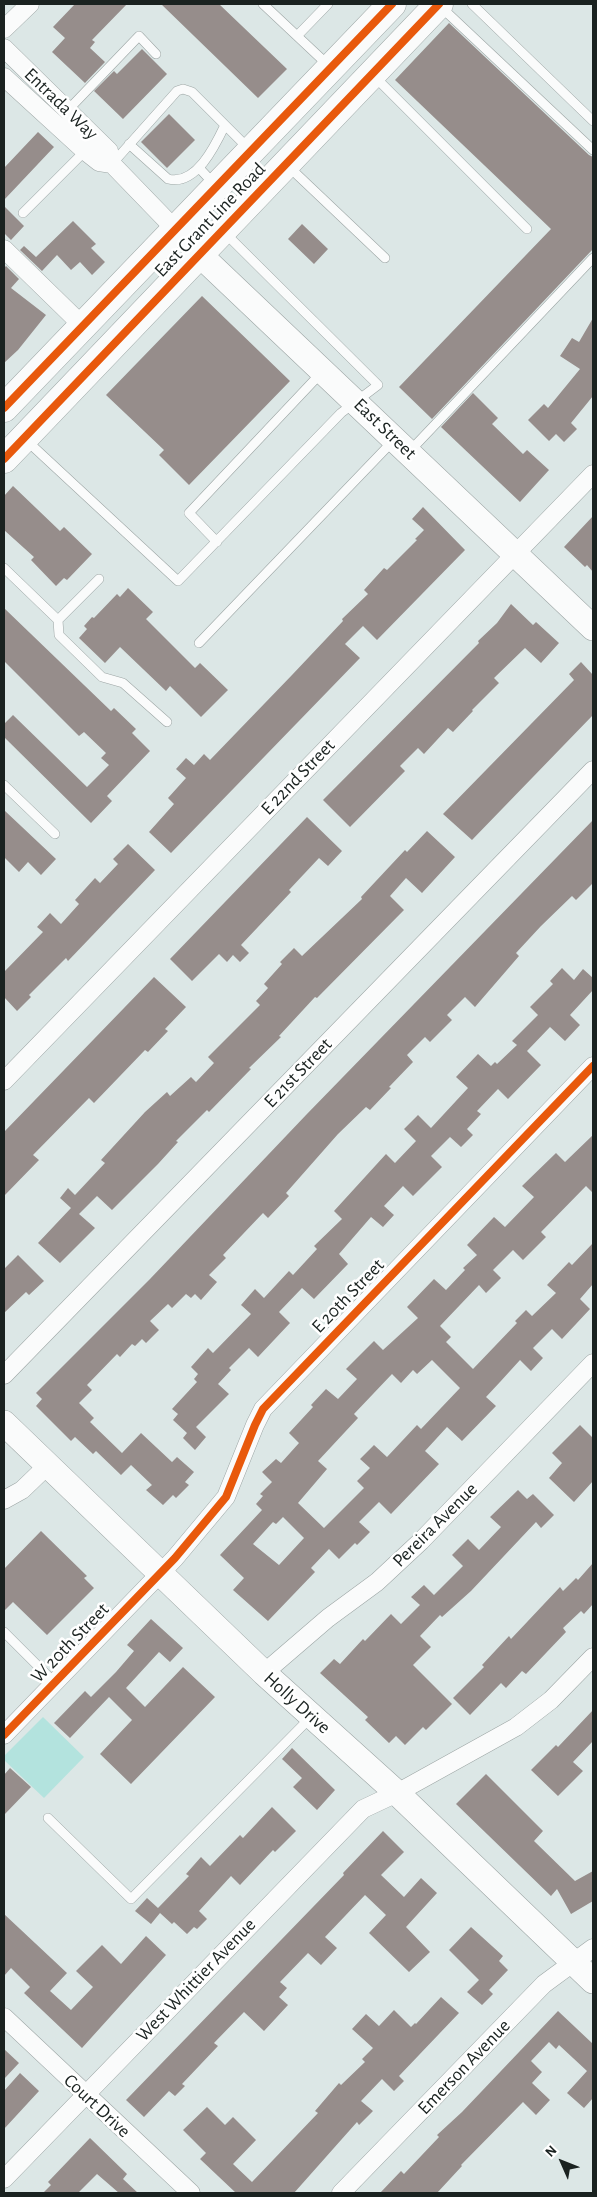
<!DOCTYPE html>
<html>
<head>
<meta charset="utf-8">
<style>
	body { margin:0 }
	#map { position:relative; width:597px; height:2197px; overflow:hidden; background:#dce7e6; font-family:"Alegreya Sans",sans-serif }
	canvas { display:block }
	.frame { position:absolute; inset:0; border:5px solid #1a2220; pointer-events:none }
	.north { position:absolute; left:537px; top:2137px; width:50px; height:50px; -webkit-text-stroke:4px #fff; paint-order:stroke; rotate:314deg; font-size:14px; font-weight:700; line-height:20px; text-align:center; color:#1a2220 }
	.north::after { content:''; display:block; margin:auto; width:18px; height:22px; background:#1a2220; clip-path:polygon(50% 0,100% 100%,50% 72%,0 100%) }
</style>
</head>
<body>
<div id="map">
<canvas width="597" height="2197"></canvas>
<div class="frame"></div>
<div class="north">N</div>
</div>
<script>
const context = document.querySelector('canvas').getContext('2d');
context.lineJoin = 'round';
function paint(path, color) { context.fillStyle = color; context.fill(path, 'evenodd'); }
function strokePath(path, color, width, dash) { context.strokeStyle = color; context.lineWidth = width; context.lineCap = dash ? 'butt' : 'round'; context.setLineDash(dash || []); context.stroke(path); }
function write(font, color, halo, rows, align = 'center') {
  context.font = font + ' "Alegreya Sans",sans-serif'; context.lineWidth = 5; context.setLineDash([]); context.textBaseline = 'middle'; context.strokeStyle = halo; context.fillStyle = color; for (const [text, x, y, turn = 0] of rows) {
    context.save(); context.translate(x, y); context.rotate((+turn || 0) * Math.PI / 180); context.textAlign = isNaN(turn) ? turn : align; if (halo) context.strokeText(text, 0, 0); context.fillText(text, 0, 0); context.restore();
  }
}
const green = new Path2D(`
	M 43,1717 L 84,1757 L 44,1798 L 4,1760 L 4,1756 Z`);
const building = new Path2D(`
	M 75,4 L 127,4 L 92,40 L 95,42 L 90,48 L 105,62 L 85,83 L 52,52 L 65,38 L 53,27 Z
	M 161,4 L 219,4 L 287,69 L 258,98 Z
	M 449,23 L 589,155 L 593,157 L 593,249 L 432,419 L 399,387 L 551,229 L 395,80 Z
	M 142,49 L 167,74 L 123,119 L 94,91 L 114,71 L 117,74 Z
	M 169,114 L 195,140 L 167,168 L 141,142 Z
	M 38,132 L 54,147 L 4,200 L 4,168 Z
	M 4,206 L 24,226 L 11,240 L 4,233 Z
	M 73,221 L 96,244 L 91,248 L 105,262 L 92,275 L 80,262 L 71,270 L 57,255 L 42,271 L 20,250 L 24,246 L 36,257 Z
	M 302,224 L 328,249 L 314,264 L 288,239 Z
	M 6,266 L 19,279 L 11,288 L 46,315 L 18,350 L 4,363 L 4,268 Z
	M 202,296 L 290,381 L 189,485 L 159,455 L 164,450 L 106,395 Z
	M 593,318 L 593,396 L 571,423 L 577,429 L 564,442 L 556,434 L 549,441 L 528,420 L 544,404 L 548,408 L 580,369 L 560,356 L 572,338 L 579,342 Z
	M 473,393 L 498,418 L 492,424 L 523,454 L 527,450 L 549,470 L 520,502 L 441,427 Z
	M 13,486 L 60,531 L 64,527 L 92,554 L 67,580 L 64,578 L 56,586 L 31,560 L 34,557 L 4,530 L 4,496 Z
	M 423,507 L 465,550 L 377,640 L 363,626 L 345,644 L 360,658 L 171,853 L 149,832 L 174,804 L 168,798 L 186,778 L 176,769 L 186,758 L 194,765 L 204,754 L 210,760 L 292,675 L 343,621 L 342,619 L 368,594 L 364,590 L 384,568 L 387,570 L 417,540 L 415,539 L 424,530 L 412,519 Z
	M 593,516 L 593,572 L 587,565 L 585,567 L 564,547 Z
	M 128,588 L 153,612 L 146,619 L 195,668 L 200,663 L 228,690 L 201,717 L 170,686 L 166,691 L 120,647 L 105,663 L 79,638 L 87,629 L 84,626 L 92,617 L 94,618 L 117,594 L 120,597 Z
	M 511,604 L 533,625 L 536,622 L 559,643 L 541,663 L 525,648 L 494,678 L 499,683 L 472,710 L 473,711 L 453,732 L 448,728 L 424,754 L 418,748 L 400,766 L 405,771 L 350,827 L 323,800 L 479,643 L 478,641 L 497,623 Z
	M 4,608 L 111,711 L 114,708 L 136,729 L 132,733 L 150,751 L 107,796 L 112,801 L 91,823 L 4,737 L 4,724 L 13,715 L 87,787 L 109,765 L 101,758 L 106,753 L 84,732 L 79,736 L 4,661 Z
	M 581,662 L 593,675 L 593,715 L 472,840 L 443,814 L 574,680 L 569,674 Z
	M 4,810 L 56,859 L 41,875 L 28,862 L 19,872 L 4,857 Z
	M 307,817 L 342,851 L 328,866 L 319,858 L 289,890 L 291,892 L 241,945 L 249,953 L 240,962 L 233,955 L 227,962 L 219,954 L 192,981 L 170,959 Z
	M 593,820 L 593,883 L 576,900 L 572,896 L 541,926 L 516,953 L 519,956 L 475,1007 L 465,997 L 447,1015 L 452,1020 L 430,1042 L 425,1037 L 407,1055 L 413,1062 L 389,1087 L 391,1088 L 370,1110 L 366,1107 L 338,1134 L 286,1193 L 289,1196 L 268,1218 L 263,1213 L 223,1255 L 226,1258 L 209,1275 L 217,1282 L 201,1300 L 195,1294 L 191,1298 L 186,1294 L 172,1308 L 168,1304 L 150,1321 L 159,1330 L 146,1343 L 142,1339 L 135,1346 L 132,1344 L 120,1357 L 117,1354 L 87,1385 L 92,1390 L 79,1403 L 94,1418 L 90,1422 L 122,1453 L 141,1433 L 172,1462 L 177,1457 L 194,1472 L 185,1482 L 189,1485 L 176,1498 L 173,1495 L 163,1505 L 146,1490 L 152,1485 L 131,1465 L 121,1475 L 96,1451 L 93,1454 L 75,1437 L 71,1441 L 36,1406 L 42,1399 L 36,1393 L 150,1279 L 306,1115 Z
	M 427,831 L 455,857 L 422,893 L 406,878 L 390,896 L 404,910 L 317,998 L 315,997 L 279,1036 L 281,1037 L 249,1068 L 251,1069 L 209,1112 L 207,1110 L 176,1141 L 178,1142 L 158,1164 L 112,1210 L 97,1196 L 79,1214 L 95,1228 L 60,1263 L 38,1243 L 71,1208 L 60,1198 L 68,1188 L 75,1195 L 105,1163 L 101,1160 L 145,1112 L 167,1092 L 170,1096 L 191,1077 L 196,1082 L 214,1063 L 208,1057 L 260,1005 L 256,1001 L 268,988 L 264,984 L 282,964 L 280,962 L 294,948 L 302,956 L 362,899 L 361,897 L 405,850 L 407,852 Z
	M 128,844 L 155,870 L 68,961 L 66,958 L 29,995 L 31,997 L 17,1011 L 4,997 L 4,972 L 43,932 L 37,927 L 50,913 L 61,924 L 79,904 L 75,900 L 95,878 L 100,883 L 118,864 L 113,859 Z
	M 562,968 L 574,980 L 583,969 L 593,978 L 593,990 L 570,1015 L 580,1025 L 565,1041 L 550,1027 L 527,1051 L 541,1065 L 508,1099 L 498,1089 L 477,1111 L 481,1114 L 467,1129 L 473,1135 L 461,1147 L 450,1137 L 431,1156 L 442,1167 L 413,1196 L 403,1186 L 384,1206 L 394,1215 L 383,1227 L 371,1217 L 339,1254 L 348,1264 L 314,1299 L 302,1288 L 279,1312 L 290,1323 L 258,1357 L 249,1348 L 229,1368 L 231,1370 L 218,1384 L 229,1394 L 196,1427 L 206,1437 L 195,1450 L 183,1438 L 187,1433 L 173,1420 L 178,1414 L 172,1409 L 197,1382 L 194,1379 L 198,1374 L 191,1367 L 208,1348 L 213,1353 L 251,1314 L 241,1305 L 255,1289 L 264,1298 L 289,1271 L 293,1275 L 317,1249 L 314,1246 L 342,1219 L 334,1211 L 386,1154 L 395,1163 L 416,1141 L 404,1129 L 418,1115 L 431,1128 L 468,1088 L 456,1077 L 478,1054 L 491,1066 L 495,1062 L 497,1064 L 517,1045 L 512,1041 L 538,1015 L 530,1007 L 553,984 L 550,981 Z
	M 154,977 L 186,1007 L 165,1029 L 168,1031 L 148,1052 L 145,1050 L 94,1103 L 89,1098 L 33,1155 L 39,1160 L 4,1196 L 4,1132 Z
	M 593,1135 L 593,1193 L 586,1186 L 541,1232 L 546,1237 L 523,1260 L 513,1250 L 493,1270 L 501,1278 L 486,1293 L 479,1285 L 440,1326 L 451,1337 L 446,1342 L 473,1369 L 517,1323 L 515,1321 L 526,1310 L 532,1316 L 556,1293 L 547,1285 L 569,1262 L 572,1265 L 593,1243 L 593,1284 L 580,1299 L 590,1309 L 562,1339 L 552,1329 L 533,1348 L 543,1358 L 531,1371 L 520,1360 L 500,1382 L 486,1397 L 496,1406 L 462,1441 L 447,1427 L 425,1451 L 439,1464 L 391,1514 L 379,1502 L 359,1522 L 370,1532 L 357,1545 L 355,1543 L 339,1559 L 329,1549 L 311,1568 L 315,1572 L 268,1621 L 233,1590 L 244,1578 L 220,1555 L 262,1510 L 256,1504 L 263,1496 L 260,1494 L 272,1482 L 262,1472 L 276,1459 L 281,1463 L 299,1443 L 289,1433 L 313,1407 L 311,1405 L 326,1389 L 338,1399 L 357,1379 L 346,1369 L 374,1341 L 383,1350 L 418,1318 L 407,1307 L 434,1279 L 446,1290 L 465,1270 L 463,1268 L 477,1255 L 467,1245 L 494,1217 L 505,1227 L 534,1197 L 522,1186 L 556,1153 L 565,1162 ZM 432,1360 L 460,1388 L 421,1429 L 417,1425 L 387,1457 L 374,1445 L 360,1459 L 370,1468 L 357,1481 L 364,1488 L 324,1528 L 298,1503 L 327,1469 L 318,1461 L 358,1418 L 354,1414 L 392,1374 L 401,1383 L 413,1370 L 417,1374 ZM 283,1517 L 304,1538 L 279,1565 L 253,1544 L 273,1522 L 276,1524 Z
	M 18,1255 L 44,1281 L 29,1295 L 26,1292 L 4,1313 L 4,1269 Z
	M 580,1425 L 593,1438 L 593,1481 L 574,1502 L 549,1478 L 562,1463 L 552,1453 Z
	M 518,1490 L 527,1499 L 533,1494 L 554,1515 L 541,1528 L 536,1522 L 471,1591 L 442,1617 L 440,1615 L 420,1636 L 431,1647 L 413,1665 L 452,1704 L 426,1730 L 423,1727 L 405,1745 L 396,1736 L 389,1743 L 365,1720 L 368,1717 L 320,1673 L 334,1659 L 340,1664 L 363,1639 L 365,1641 L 391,1614 L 401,1624 L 420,1605 L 411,1597 L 424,1585 L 434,1595 L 463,1566 L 452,1555 L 468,1539 L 479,1550 L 501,1527 L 490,1517 Z
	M 41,1531 L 87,1576 L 84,1578 L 94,1588 L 47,1635 L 13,1602 L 4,1611 L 4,1569 Z
	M 593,1563 L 593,1604 L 584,1614 L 581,1611 L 563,1628 L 566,1632 L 526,1674 L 522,1671 L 506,1688 L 501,1683 L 470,1715 L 453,1698 L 484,1667 L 482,1665 L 509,1636 L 511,1639 L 560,1587 L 563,1591 L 576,1578 L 578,1580 Z
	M 151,1619 L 183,1648 L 170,1662 L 159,1652 L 126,1688 L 145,1707 L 183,1667 L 215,1697 L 131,1784 L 100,1754 L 132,1720 L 109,1697 L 70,1738 L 54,1723 L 85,1691 L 91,1697 L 116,1672 L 134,1651 L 127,1645 Z
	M 593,1710 L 593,1741 L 573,1762 L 583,1771 L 558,1796 L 531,1770 L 556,1745 L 558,1747 Z
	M 292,1748 L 335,1790 L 317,1810 L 293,1787 L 302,1778 L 282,1759 Z
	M 10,1768 L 31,1787 L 4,1815 L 4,1775 Z
	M 486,1774 L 543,1831 L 534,1841 L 575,1881 L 593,1871 L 593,1901 L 571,1914 L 557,1889 L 551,1896 L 456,1804 Z
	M 272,1807 L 296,1831 L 275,1852 L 273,1850 L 240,1885 L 231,1876 L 199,1911 L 207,1919 L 197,1929 L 194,1927 L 187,1934 L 174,1922 L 172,1924 L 160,1913 L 151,1924 L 135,1911 L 147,1898 L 158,1908 L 189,1876 L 186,1874 L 201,1857 L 210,1866 L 240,1835 L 243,1838 Z
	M 383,1831 L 404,1852 L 381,1875 L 404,1897 L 421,1878 L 437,1893 L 406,1927 L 430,1952 L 409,1972 L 369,1933 L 386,1915 L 365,1895 L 325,1937 L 337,1948 L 321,1965 L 308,1953 L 280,1982 L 287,1988 L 279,1997 L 288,2005 L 264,2031 L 244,2012 L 214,2043 L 218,2046 L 182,2084 L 185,2086 L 175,2096 L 169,2091 L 144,2117 L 126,2100 L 344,1875 L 343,1873 Z
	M 4,1914 L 67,1973 L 50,1991 L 71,2010 L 93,1987 L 76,1971 L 102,1945 L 121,1964 L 146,1936 L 166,1955 L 82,2048 L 24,1993 L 30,1987 L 11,1968 L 4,1976 Z
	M 471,1927 L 503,1956 L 499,1961 L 508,1970 L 489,1990 L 493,1994 L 482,2005 L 467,1992 L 479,1980 L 449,1950 Z
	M 441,1997 L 459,2013 L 399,2076 L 404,2081 L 394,2091 L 382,2079 L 361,2101 L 373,2111 L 359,2125 L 357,2122 L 294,2193 L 236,2193 L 200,2159 L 206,2153 L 183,2130 L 207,2107 L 225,2125 L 233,2117 L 256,2140 L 233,2164 L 252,2182 L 318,2113 L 315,2111 L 339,2083 L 341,2085 L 365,2062 L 362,2059 L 373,2048 L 352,2029 L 366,2014 L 379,2026 L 394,2010 L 411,2027 L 415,2023 L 416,2024 Z
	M 558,2011 L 593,2044 L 593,2098 L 584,2108 L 567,2093 L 587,2071 L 559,2045 L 556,2049 L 549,2042 L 531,2061 L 542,2072 L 532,2083 L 550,2100 L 536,2115 L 523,2102 L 461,2165 L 462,2166 L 437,2193 L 380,2193 L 401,2171 L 404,2174 L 439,2137 L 437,2135 L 462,2112 Z
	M 4,2049 L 19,2063 L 4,2079 Z
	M 20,2073 L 39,2091 L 4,2129 L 4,2091 Z
	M 90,2138 L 127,2174 L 123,2179 L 138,2193 L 119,2193 L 97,2174 L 78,2193 L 43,2193 L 51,2185 L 48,2182 Z`);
const lane = new Path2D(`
	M 263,4 L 329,66
	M 472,4 L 593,121
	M 441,7 L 593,150
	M 297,36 L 328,4
	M 374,76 L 527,229
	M 68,110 L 139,36 L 156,54
	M 129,144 L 168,179 C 196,186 215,146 225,125
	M 112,164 L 177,91 L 183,89 L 192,92 L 249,149
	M 200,166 L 201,170 L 215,185
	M 288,166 L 385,258
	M 23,213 L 85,151
	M 26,440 L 178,581 L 341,413 L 378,385 L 224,232
	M 409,452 L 593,258
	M 217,542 L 189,513 L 322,372
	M 4,568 L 58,620 L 59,635 L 102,677 L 123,683 L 167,722
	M 58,620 L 99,579
	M 199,643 L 393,441
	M 4,785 L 55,834
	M 4,1632 L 55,1683
	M 48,1818 L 131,1899 L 310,1718`);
const street = new Path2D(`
	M 4,29 L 30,4
	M 4,48 L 109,151 L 112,164 L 200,255
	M 4,77 L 85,151 L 99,162 L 112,164
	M 4,249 L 83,326
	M 4,1081 L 593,474
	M 4,1375 L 593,770
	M 4,1500 L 22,1490 L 48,1465
	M 264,1673 L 328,1618 L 377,1582 L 421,1541 L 593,1363
	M 4,1735 L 175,1558 L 226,1497 L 255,1425 L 263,1409 L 593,1066
	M 4,2017 L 191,2193
	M 4,2179 L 363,1809 L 397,1793 L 516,1727 L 551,1700 L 593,1657
	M 341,2193 L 544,1984 L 593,1948`);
const secondary = new Path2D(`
	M 200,255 L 593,628
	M 4,1423 L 264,1673 L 397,1793 L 593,1981`);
const primary = new Path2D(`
	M 4,408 L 392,4
	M 4,459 L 439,4`);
const cycleway = new Path2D(`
	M 4,408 L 392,4
	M 4,459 L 439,4
	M 4,1735 L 175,1558 L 226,1497 L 255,1425 L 263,1409 L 593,1066`);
const streetNames = [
	["Entrada Way",61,104,44],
	["East Grant Line Road",210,220,-46],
	["East Street",385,429,44],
	["E 22nd Street",298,777,-46],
	["E 21st Street",298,1073,-46],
	["E 20th Street",348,1296,-46],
	["Pereira Avenue",435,1525,-45],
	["W 20th Street",70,1643,-46],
	["Holly Drive",297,1703,42],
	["West Whittier Avenue",196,1980,-46],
	["Emerson Avenue",464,2067,-46],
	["Court Drive",97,2106,43]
];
paint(green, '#b3e3de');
paint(building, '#968d8b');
strokePath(lane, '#9ca5a4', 10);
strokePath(street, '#9ca5a4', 19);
strokePath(secondary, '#9ca5a4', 26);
strokePath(primary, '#9ca5a4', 29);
strokePath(lane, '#fafbfb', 9);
strokePath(street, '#fafbfb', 18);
strokePath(secondary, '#fafbfb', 25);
strokePath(primary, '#fafbfb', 28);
strokePath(cycleway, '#e8590c', 8);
write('19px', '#1a2220', '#fff', streetNames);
</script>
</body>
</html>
